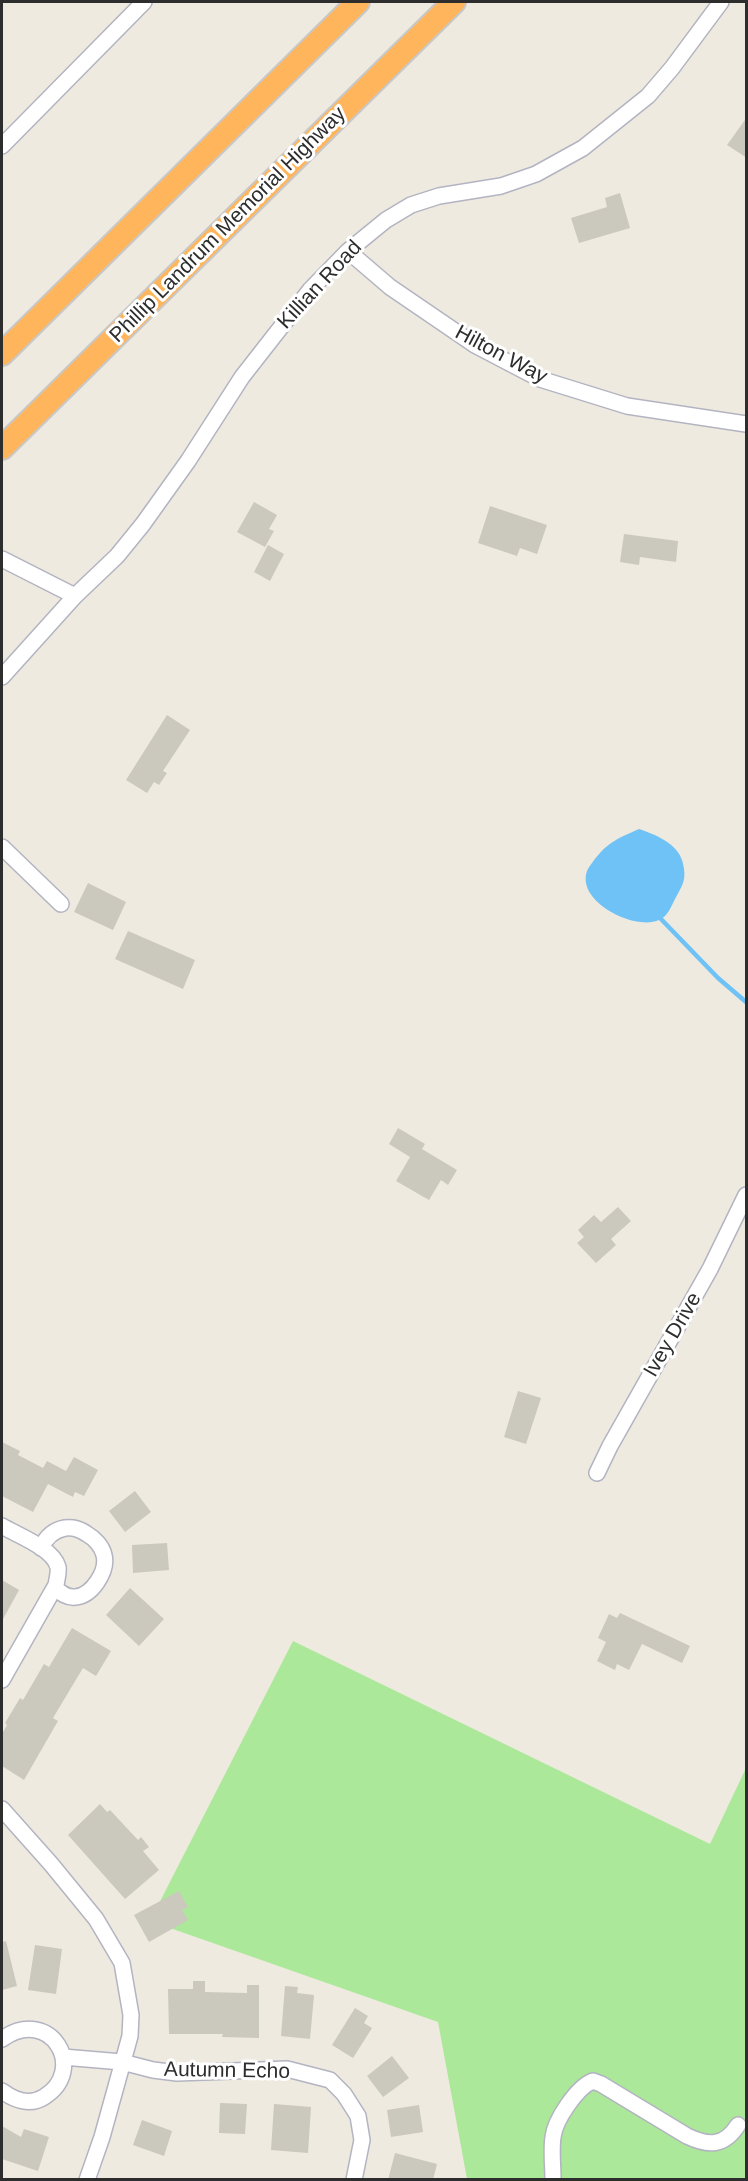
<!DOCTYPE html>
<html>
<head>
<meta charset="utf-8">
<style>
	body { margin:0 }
	#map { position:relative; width:748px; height:2181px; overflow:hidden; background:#efeae0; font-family:Arial,sans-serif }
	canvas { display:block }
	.frame { position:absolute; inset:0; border:3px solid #2d2d2d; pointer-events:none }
</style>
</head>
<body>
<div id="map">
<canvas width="748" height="2181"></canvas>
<div class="frame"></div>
</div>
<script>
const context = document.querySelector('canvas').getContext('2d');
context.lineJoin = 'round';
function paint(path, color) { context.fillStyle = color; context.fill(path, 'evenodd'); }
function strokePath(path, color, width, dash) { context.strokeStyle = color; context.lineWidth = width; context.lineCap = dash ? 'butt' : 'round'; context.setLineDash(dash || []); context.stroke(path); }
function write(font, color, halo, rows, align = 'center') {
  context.font = font + ' Arial,sans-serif'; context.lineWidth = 6; context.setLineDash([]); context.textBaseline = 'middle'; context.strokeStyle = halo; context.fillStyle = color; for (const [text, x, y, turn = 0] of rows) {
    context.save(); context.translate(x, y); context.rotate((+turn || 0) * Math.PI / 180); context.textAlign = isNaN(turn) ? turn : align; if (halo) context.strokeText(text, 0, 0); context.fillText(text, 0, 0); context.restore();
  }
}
const green = new Path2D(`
	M 293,1641 L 710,1844 L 746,1768 L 746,2179 L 467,2179 L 438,2022 L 150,1921 Z`);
const water = new Path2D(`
	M 639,829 C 659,836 682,845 684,869 C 686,881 681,888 675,899 C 671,907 668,916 659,920 C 635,931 576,902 587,871 C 588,868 590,866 592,863 C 607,842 617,839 639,829 Z`);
const stream = new Path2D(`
	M 661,919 L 718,978 L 746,1002`);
const building = new Path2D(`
	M 747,117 L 747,158 L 727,145 Z
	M 620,193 L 630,228 L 579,243 L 571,218 L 607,207 L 605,198 Z
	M 254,502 L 277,515 L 269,529 L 274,531 L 265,547 L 237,532 Z
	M 490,506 L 547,525 L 537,554 L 520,548 L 517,556 L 478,543 Z
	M 624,534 L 678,541 L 676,562 L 640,557 L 639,565 L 620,562 Z
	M 268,545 L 284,554 L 270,581 L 254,572 Z
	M 167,715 L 190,730 L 163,771 L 167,773 L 159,785 L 154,782 L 147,793 L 126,780 Z
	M 88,883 L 126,902 L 113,930 L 74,912 Z
	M 128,931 L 195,960 L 183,989 L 115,959 Z
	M 398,1128 L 425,1144 L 422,1149 L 457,1170 L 448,1185 L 441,1180 L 429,1200 L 396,1181 L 410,1157 L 389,1144 Z
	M 618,1207 L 631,1221 L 611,1239 L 616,1245 L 596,1263 L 577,1243 L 584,1237 L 578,1230 L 594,1215 L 601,1222 Z
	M 518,1391 L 541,1398 L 526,1444 L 504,1437 Z
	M 2,1442 L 20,1451 L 18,1455 L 43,1468 L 47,1461 L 66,1471 L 74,1457 L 98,1470 L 84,1496 L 75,1492 L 73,1497 L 48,1484 L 33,1512 L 2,1496 Z
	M 135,1491 L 151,1512 L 125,1532 L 109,1511 Z
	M 167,1543 L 169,1570 L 133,1573 L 132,1545 Z
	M 2,1580 L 19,1590 L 2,1621 Z
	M 130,1588 L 164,1619 L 139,1646 L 106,1615 Z
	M 620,1613 L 690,1646 L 682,1663 L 642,1644 L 629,1670 L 617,1664 L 615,1670 L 597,1661 L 606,1642 L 598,1638 L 609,1614 L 617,1618 Z
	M 72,1628 L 111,1651 L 96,1676 L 83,1668 L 53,1718 L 58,1721 L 24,1780 L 2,1766 L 2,1734 L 7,1725 L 5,1723 L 20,1698 L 23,1700 L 44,1664 L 49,1667 Z
	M 100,1804 L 107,1812 L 110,1810 L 138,1840 L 141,1837 L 149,1847 L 143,1851 L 159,1870 L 125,1899 L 68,1835 Z
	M 179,1891 L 188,1907 L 182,1910 L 188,1920 L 149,1942 L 134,1915 Z
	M 6,1941 L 17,1986 L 2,1990 L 2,1942 Z
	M 35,1945 L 62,1949 L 56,1994 L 28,1990 Z
	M 193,1981 L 205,1981 L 205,1992 L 247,1993 L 247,1985 L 259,1985 L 259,2038 L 222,2037 L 223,2034 L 169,2034 L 168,1989 L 193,1989 Z
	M 285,1986 L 298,1987 L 297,1993 L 314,1995 L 310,2039 L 281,2036 Z
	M 355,2008 L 368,2016 L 364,2023 L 372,2028 L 353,2058 L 332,2045 Z
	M 392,2056 L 409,2078 L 383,2097 L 367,2076 Z
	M 220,2103 L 247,2104 L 245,2134 L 219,2133 Z
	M 274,2104 L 311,2107 L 308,2153 L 271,2150 Z
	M 419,2105 L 423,2132 L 391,2137 L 387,2110 Z
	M 142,2120 L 172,2131 L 164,2156 L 133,2145 Z
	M 2,2126 L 21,2137 L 24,2129 L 49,2137 L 38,2171 L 2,2159 Z
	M 395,2153 L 437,2164 L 433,2180 L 388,2180 Z`);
const minor = new Path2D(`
	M 2,146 L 144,2
	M 348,251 L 390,287 L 475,345 L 540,379 L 627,406 L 746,424
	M 2,559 L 75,596
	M 2,677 L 75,596 L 117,556 L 143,524 L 188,461 L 242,377 L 310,290 L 348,251 L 386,220 L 411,205 L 439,196 L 501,186 L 536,174 L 583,148 L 648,96 L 672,68 L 721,2
	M 2,847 L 61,904
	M 597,1473 L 610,1446 L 710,1269 L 746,1195
	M 2,1526 C 17,1535 53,1548 58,1567 C 59,1572 57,1579 56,1585 L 2,1680
	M 41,1548 C 46,1537 53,1530 65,1528 C 74,1527 79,1529 87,1534 C 94,1538 102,1546 104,1555 C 108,1571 92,1596 75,1597 C 67,1598 61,1593 55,1588
	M 2,1809 L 51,1864 L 96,1919 L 122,1963 L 131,2015 L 130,2036 L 102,2137 L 87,2180
	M 2,2039 C 51,2005 88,2070 44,2097 C 30,2106 14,2100 2,2091
	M 63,2057 L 122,2062 L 153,2070 L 177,2073 L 287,2069 L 330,2080 L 344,2094 L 358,2116 L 362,2140 L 354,2180
	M 553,2180 C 553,2166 551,2151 553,2137 C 555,2120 577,2087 593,2081 L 601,2084 L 687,2136 C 708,2146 724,2147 738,2125`);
const highway = new Path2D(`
	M 2,354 L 358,2
	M 2,448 L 454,2`);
const streetNames = [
	["Phillip Landrum Memorial Highway",228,225,-45],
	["Killian Road",320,285,-47],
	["Hilton Way",501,355,28],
	["Ivey Drive",673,1335,-60],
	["Autumn Echo",227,2071,1]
];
paint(green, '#ace89a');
paint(water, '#6fc2f5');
strokePath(stream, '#6fc2f5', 4.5);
paint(building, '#cbc8be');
strokePath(minor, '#b3b4c1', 18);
strokePath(highway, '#c8c8c8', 26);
strokePath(minor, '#fff', 15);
strokePath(highway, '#ffb55b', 22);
write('21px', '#2d2d2d', '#fff', streetNames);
</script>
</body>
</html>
